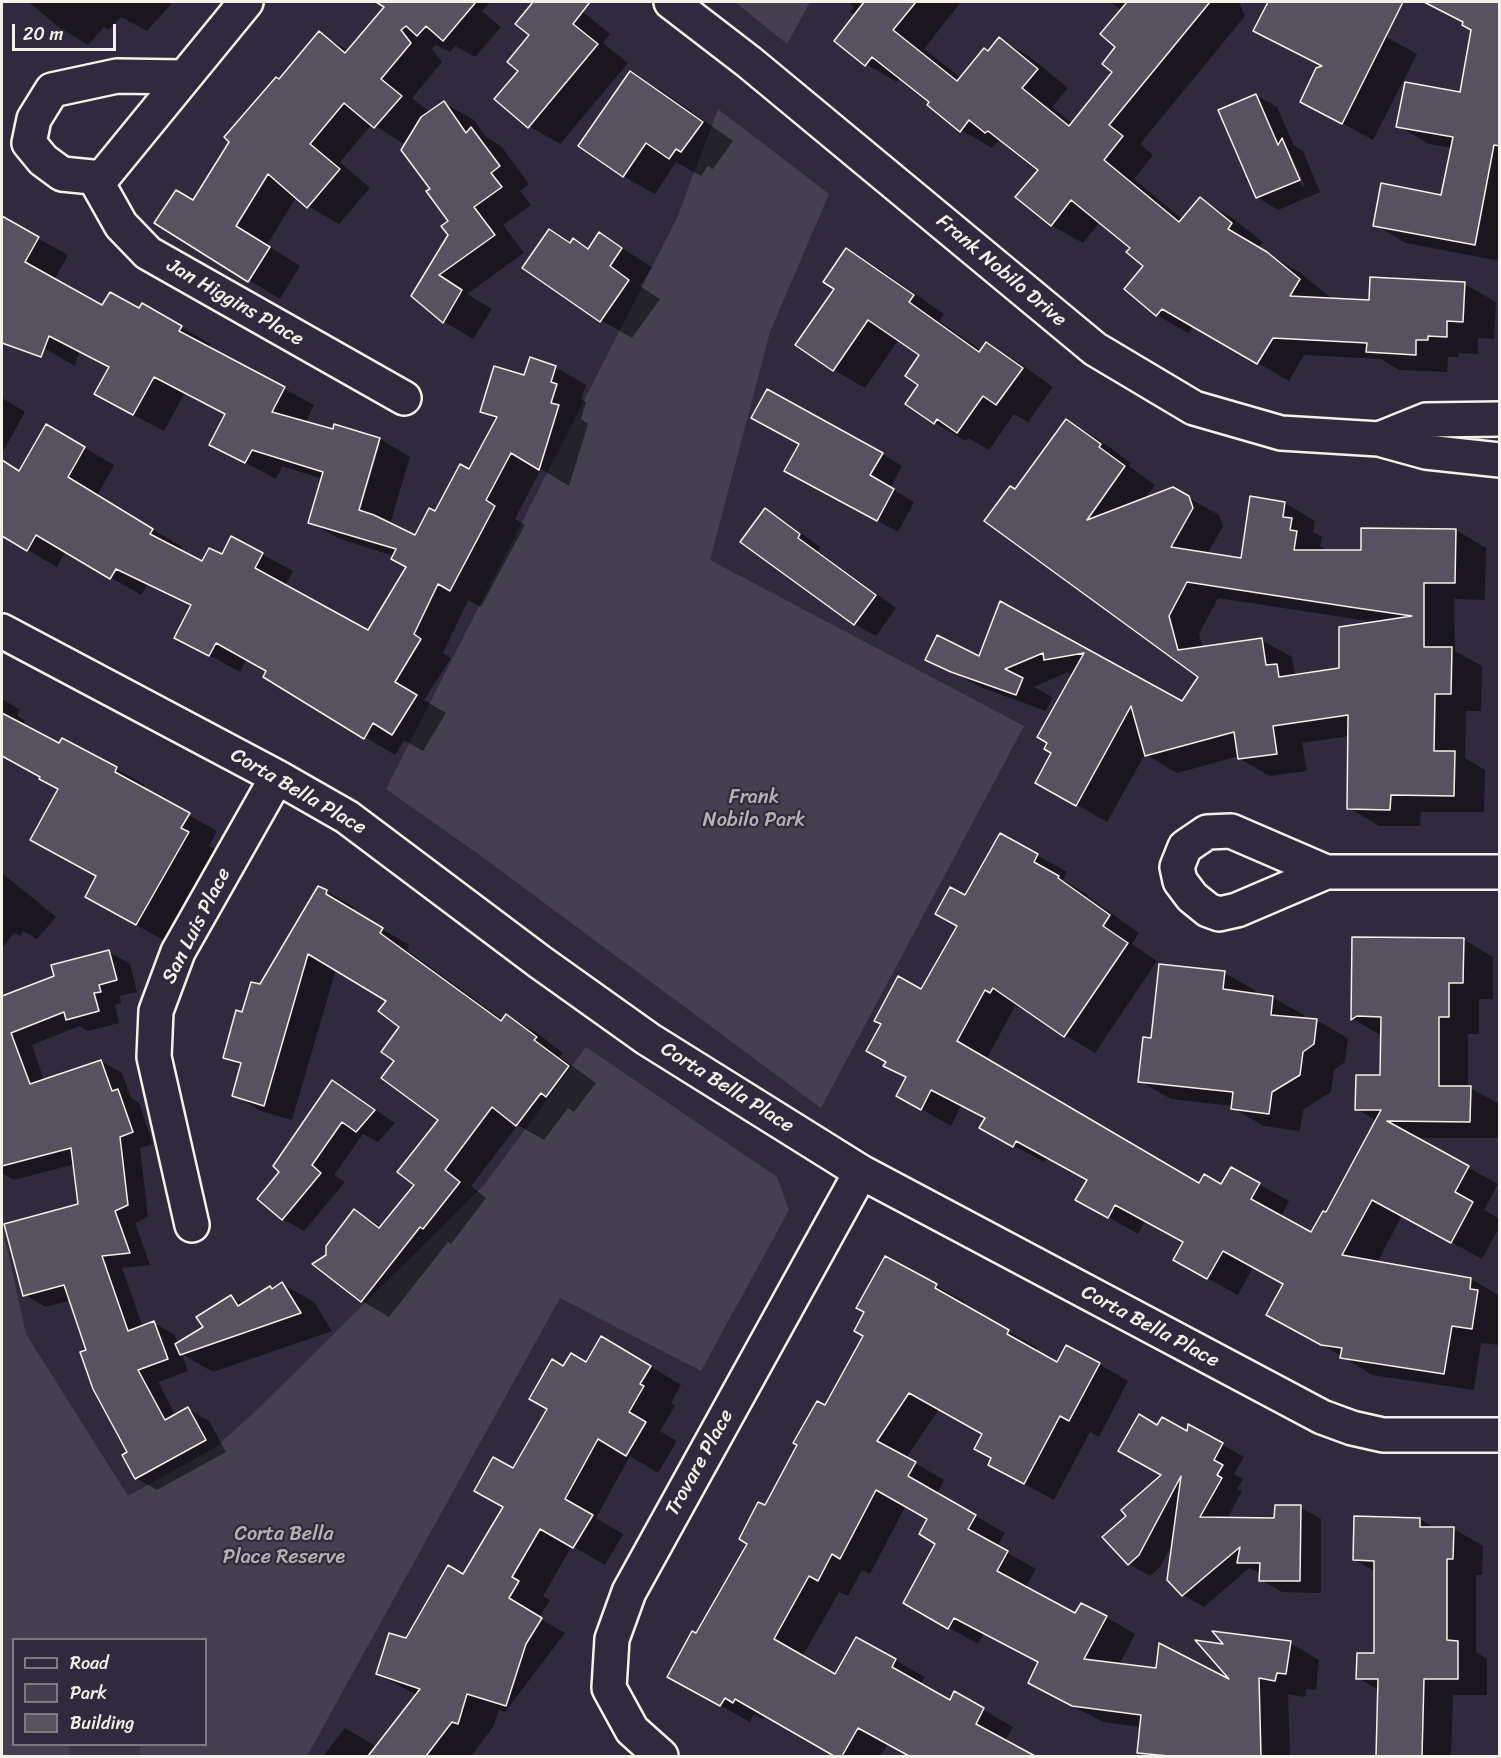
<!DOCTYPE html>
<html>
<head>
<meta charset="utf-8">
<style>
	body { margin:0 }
	#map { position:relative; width:1501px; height:1758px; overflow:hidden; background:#2f2a3d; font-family:Sriracha,sans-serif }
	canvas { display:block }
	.frame { position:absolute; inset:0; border:3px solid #f4f1e8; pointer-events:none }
	.legend { position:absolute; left:12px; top:1638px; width:195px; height:108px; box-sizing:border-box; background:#2f2a3d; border:2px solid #7e7a81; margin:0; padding:8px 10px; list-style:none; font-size:18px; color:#f4f1e8 }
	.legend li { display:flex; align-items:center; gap:12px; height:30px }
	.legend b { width:30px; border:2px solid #7e7a81 }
	.scale { position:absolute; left:12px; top:24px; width:104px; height:27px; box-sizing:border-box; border:3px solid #f4f1e8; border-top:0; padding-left:8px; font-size:18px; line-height:21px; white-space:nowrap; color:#f4f1e8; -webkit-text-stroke:4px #2f2a3d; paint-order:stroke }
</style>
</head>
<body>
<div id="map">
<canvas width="1501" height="1758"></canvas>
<div class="frame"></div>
<ul class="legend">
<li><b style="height:8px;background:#2f2a3d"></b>Road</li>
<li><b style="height:16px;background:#454050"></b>Park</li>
<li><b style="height:16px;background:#56525f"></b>Building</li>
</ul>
<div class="scale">20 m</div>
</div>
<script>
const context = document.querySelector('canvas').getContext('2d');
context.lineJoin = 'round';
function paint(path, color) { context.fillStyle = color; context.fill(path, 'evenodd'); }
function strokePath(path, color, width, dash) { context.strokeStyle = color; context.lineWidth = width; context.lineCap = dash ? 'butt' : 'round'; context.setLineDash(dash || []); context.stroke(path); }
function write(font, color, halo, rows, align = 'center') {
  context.font = font + ' Sriracha,sans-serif'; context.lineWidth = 4.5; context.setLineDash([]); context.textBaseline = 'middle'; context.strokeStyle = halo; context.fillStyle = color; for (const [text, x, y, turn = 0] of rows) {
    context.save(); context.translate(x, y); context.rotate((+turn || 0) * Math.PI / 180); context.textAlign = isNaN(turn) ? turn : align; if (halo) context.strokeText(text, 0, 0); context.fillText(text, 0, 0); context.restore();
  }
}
const built = new Path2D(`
	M 69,1745 L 139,1745 L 140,1756 L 69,1756 Z`);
const green = new Path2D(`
	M 735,2 L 810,2 L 787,44 Z
	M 718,109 L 829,194 L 770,332 L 710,560 L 1024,726 L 821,1108 L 481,856 L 386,789 L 677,218 Z
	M 586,1047 L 777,1177 L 789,1210 L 701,1371 L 560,1298 L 307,1756 L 140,1756 L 139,1745 L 206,1744 L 206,1640 L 14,1640 L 14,1744 L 69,1745 L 69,1756 L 2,1756 L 2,1225 L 26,1334 L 128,1496 L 216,1447 L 259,1408 L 484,1185 Z`);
const shadow = new Path2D(`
	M 29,2 L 173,2 L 147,31 L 121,17 L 109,30 L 104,27 L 88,45 L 58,27 Z
	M 388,2 L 490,2 L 482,11 L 501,27 L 475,57 L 455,46 L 450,52 L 436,45 L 432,49 L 442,62 L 412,98 L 430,113 L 444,103 L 474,120 L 486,137 L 501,146 L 529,184 L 520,191 L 531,205 L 503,225 L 524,253 L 467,294 L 492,309 L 473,339 L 443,321 L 413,296 L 450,235 L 450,222 L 406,145 L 372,124 L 340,162 L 370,188 L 339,224 L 308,206 L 296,197 L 267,245 L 300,266 L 280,299 L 157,223 L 194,202 L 280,81 L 319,33 L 349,51 L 390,3 Z
	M 535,2 L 569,2 L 577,7 L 610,34 L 603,43 L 628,63 L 560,144 L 529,126 L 520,71 L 531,34 L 517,23 Z
	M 849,2 L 961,2 L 924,49 L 961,78 L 999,39 L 1030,57 L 1068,88 L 1052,107 L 1073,124 L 1114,72 L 1121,10 L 1110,2 L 1239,2 L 1245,16 L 1140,144 L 1153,155 L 1134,179 L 1183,220 L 1200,199 L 1231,217 L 1263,242 L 1258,248 L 1299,272 L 1331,298 L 1330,300 L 1370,302 L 1465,284 L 1496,302 L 1494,339 L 1478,338 L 1478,354 L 1459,353 L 1459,357 L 1448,357 L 1447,372 L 1399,370 L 1381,359 L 1304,355 L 1289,381 L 1194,326 L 1188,333 L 1157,315 L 1145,266 L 1132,247 L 1100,222 L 1083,243 L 1051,225 L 1040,170 L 999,140 L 992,148 L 961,130 L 931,102 L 901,78 L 897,82 L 866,64 L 855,16 L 850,12 L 854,7 Z
	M 1270,2 L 1365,2 L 1391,17 L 1381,34 L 1417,54 L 1373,140 L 1302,101 L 1323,67 L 1255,30 Z
	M 1468,2 L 1500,2 L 1500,261 L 1406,243 L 1375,225 L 1443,196 L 1452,148 L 1429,144 L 1398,126 L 1461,94 L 1473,29 L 1459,18 Z
	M 631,73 L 662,91 L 733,141 L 713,169 L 708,166 L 701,176 L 676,162 L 655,194 L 623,176 Z
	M 1256,95 L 1277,107 L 1294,146 L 1303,151 L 1320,192 L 1278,210 L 1257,197 ZM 1285,148 L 1288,148 L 1305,186 L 1302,187 Z
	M 2,219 L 68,255 L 54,280 L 103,307 L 139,310 L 181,327 L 211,344 L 209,348 L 314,405 L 305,423 L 334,431 L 335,426 L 380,439 L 410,457 L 390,524 L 416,537 L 470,471 L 497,420 L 482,411 L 525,377 L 555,367 L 586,385 L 581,399 L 586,402 L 581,419 L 588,424 L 569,486 L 541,469 L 515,519 L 525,525 L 481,607 L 468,600 L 443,653 L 451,658 L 424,700 L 446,713 L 423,751 L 404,740 L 395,755 L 365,737 L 268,671 L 247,659 L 240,672 L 176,637 L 192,607 L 147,585 L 141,595 L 66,551 L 57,567 L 2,535 L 2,462 L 20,473 L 46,426 L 114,465 L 97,496 L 182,547 L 180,551 L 203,563 L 222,556 L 232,538 L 293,571 L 285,586 L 368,632 L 408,567 L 394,556 L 340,539 L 310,522 L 323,479 L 282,466 L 276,479 L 211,444 L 226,415 L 185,393 L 164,431 L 126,411 L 110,368 L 79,352 L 75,366 L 2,324 ZM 377,444 L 380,444 L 358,518 L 355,517 Z
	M 549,231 L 571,243 L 589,250 L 599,234 L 652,267 L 640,286 L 660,299 L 632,338 L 601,320 Z
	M 847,250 L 878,268 L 944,314 L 939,321 L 982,351 L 987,344 L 1018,362 L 1053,387 L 1028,422 L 1014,414 L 989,450 L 968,438 L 966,441 L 935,423 L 908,403 L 920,385 L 922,355 L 899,339 L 865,388 L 834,370 L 836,289 Z
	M 2,398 L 25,412 L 2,453 Z
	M 1067,421 L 1097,438 L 1131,463 L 1129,466 L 1155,485 L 1144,499 L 1173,489 L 1219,515 L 1223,526 L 1207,554 L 1242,559 L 1285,503 L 1315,521 L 1313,532 L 1322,537 L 1320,546 L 1327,550 L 1363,551 L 1456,530 L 1486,548 L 1485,600 L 1454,599 L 1455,651 L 1482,666 L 1481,711 L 1466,711 L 1465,758 L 1485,770 L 1484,812 L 1421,812 L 1420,826 L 1379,826 L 1349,808 L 1349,736 L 1302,743 L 1307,771 L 1270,776 L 1240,759 L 1239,756 L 1177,773 L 1145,754 L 1107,822 L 1037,782 L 1053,752 L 1073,675 L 1068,672 L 1034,687 L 1052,697 L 1046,711 L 983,688 L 927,659 L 980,658 L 1001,603 L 1183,703 L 1200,676 L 1016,491 ZM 1218,598 L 1375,622 L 1340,670 L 1295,676 L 1292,657 L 1261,640 L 1203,648 L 1199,634 Z
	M 882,454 L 902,466 L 890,488 L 914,502 L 898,532 L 806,482 Z
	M 766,510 L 786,522 L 820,547 L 818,551 L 896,608 L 876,636 L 855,624 Z
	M 2,699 L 20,710 L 17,716 L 25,720 L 22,726 L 59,745 L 62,740 L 116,769 L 145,785 L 143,789 L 217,831 L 209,846 L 216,850 L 165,941 L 115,913 L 98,876 L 62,788 L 2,755 Z
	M 1037,855 L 1067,872 L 1063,880 L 1088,895 L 1087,896 L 1139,933 L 1132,944 L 1157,961 L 1095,1053 L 1065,1035 L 1023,1006 L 1021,1009 L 1015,1006 L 986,1060 L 1200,1185 L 1222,1186 L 1232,1169 L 1289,1201 L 1281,1217 L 1312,1234 L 1326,1214 L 1377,1121 L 1357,1109 L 1382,1077 L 1382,1036 L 1353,1019 L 1463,939 L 1493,957 L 1493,999 L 1479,999 L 1479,1034 L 1468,1034 L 1468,1087 L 1500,1104 L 1500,1138 L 1414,1138 L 1498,1184 L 1484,1210 L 1500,1219 L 1500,1226 L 1482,1259 L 1402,1215 L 1377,1263 L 1471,1279 L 1500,1296 L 1500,1345 L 1481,1343 L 1474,1390 L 1372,1375 L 1342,1356 L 1298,1332 L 1285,1284 L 1253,1267 L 1238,1295 L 1205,1277 L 1184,1243 L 1145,1221 L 1138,1234 L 1077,1199 L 1088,1180 L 1047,1157 L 1044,1162 L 1011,1144 L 986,1119 L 961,1106 L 951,1126 L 898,1096 L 908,1078 L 885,1065 L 921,991 L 959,926 L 966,897 Z
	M 2,873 L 56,917 L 37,939 L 23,931 L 20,936 L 14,933 L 2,948 Z
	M 326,891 L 354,907 L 352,911 L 409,945 L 407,950 L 503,1020 L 507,1016 L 534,1031 L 563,1053 L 560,1057 L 596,1083 L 574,1112 L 568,1108 L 544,1140 L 518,1125 L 471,1186 L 486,1198 L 451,1244 L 448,1242 L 389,1317 L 362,1301 L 315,1264 L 328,1256 L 355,1211 L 382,1227 L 416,1185 L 440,1120 L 396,1060 L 402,1027 L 388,1000 L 336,969 L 292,1120 L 261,1111 L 234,1095 L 242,1067 L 225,1057 L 243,1014 L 260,986 Z
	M 109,952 L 130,964 L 137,992 L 120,996 L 121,1003 L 115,1005 L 119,1023 L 88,1031 L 79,1026 L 32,1045 L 44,1081 L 101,1061 L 122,1073 L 131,1098 L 139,1103 L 153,1144 L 140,1148 L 148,1217 L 135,1223 L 150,1265 L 122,1268 L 143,1327 L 154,1323 L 175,1335 L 178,1344 L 205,1328 L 231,1297 L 244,1304 L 270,1288 L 273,1290 L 282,1284 L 314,1302 L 332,1331 L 213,1372 L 182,1354 L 188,1371 L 158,1382 L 176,1416 L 188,1409 L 209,1421 L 226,1452 L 157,1490 L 136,1478 L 129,1452 L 88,1351 L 71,1300 L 46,1307 L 25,1295 L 80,1205 L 75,1164 L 14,1180 L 2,1173 L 2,997 L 56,977 Z
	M 1161,966 L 1225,973 L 1256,991 L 1256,995 L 1272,997 L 1304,1015 L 1303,1019 L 1316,1020 L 1348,1038 L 1345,1062 L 1334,1070 L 1331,1092 L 1303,1110 L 1300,1131 L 1264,1126 L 1233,1108 L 1233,1106 L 1171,1099 L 1140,1081 L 1152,1040 Z
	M 333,1082 L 395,1123 L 378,1142 L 363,1134 L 334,1175 L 345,1182 L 304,1231 L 283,1219 L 282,1172 Z
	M 936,1286 L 965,1302 L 963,1306 L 1038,1348 L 1036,1351 L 1058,1364 L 1099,1364 L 1128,1381 L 1099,1437 L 1090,1432 L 1054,1500 L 1019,1481 L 993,1459 L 984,1434 L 939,1409 L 906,1458 L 944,1480 L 937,1494 L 1005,1533 L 997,1547 L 1036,1569 L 1025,1588 L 1076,1615 L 1106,1617 L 1135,1634 L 1119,1665 L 1235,1684 L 1227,1646 L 1290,1643 L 1319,1660 L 1316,1690 L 1306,1689 L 1305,1697 L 1288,1694 L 1290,1756 L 1146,1756 L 1138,1752 L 1141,1727 L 1103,1722 L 1059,1699 L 1040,1663 L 984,1633 L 978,1644 L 905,1603 L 937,1543 L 929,1519 L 906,1505 L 870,1574 L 862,1570 L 848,1596 L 839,1592 L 802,1657 L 836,1676 L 857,1639 L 925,1677 L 920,1685 L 950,1702 L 954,1693 L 1013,1727 L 1004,1742 L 1023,1753 L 1023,1756 L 912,1756 L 888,1743 L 881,1756 L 837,1756 L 765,1715 L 763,1719 L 754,1714 L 750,1722 L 698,1693 L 697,1635 L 749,1543 L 766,1507 L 825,1407 Z
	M 633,1356 L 681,1385 L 671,1403 L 675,1406 L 660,1431 L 677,1441 L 658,1473 L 630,1456 L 596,1518 L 623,1534 L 605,1565 L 572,1546 L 543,1596 L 550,1600 L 539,1618 L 565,1633 L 505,1712 L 499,1710 L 493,1727 L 471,1756 L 323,1756 L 345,1728 L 377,1747 L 417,1695 L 377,1674 L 464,1576 L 505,1507 L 514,1470 L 549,1409 L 564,1368 Z
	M 1189,1426 L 1244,1457 L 1234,1474 L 1243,1479 L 1237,1489 L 1242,1491 L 1227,1519 L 1276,1520 L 1300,1507 L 1321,1519 L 1321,1593 L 1282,1592 L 1261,1580 L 1261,1574 L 1249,1568 L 1204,1607 L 1183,1595 L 1169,1579 L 1174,1541 L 1160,1567 L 1150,1576 L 1129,1564 L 1128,1516 L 1163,1475 L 1158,1427 L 1188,1434 Z
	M 1420,1519 L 1437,1529 L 1454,1529 L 1483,1546 L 1482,1575 L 1476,1575 L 1476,1652 L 1487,1659 L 1487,1695 L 1453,1695 L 1451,1756 L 1377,1756 L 1379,1690 L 1358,1678 L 1375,1654 L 1375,1572 L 1354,1559 Z`);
const building = new Path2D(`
	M 376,2 L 476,2 L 443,41 L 426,26 L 417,36 L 406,26 L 401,30 L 411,43 L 381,79 L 402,96 L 374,128 L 344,103 L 310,144 L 340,169 L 307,208 L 268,174 L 236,226 L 270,247 L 248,282 L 154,223 L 176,190 L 193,200 L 229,142 L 224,137 L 276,77 L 279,79 L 319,31 L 345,53 L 384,7 Z
	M 533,2 L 590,2 L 573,24 L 598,44 L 528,128 L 494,99 L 518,71 L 507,62 L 529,35 L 515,24 Z
	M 864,2 L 916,2 L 893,30 L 957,81 L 984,48 L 988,51 L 999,37 L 1038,69 L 1022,88 L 1069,126 L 1112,72 L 1102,64 L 1115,47 L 1100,34 L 1127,2 L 1210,2 L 1109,125 L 1123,136 L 1104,160 L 1179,222 L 1200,197 L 1232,223 L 1228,229 L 1267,252 L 1300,279 L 1290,296 L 1369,300 L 1370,277 L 1465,282 L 1463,322 L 1447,321 L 1447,337 L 1428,336 L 1428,340 L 1416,340 L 1416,355 L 1366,352 L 1367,343 L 1273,338 L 1257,364 L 1162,309 L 1156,316 L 1124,289 L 1143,266 L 1126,252 L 1130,248 L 1071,200 L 1051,226 L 1015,197 L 1038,170 L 988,131 L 985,133 L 969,120 L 960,132 L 927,105 L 929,102 L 872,57 L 865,66 L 834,41 Z
	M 1268,2 L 1403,2 L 1342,124 L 1300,102 L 1316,68 L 1322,66 L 1253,31 Z
	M 1424,2 L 1500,2 L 1500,146 L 1494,145 L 1475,245 L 1373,226 L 1381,183 L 1441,195 L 1453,137 L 1396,127 L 1405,82 L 1460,92 L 1471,30 L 1462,25 L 1463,22 Z
	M 630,71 L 703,122 L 681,152 L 676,149 L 669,159 L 646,143 L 623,177 L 578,146 Z
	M 1256,94 L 1278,145 L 1282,138 L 1300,180 L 1256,198 L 1218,110 Z
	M 444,101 L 466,133 L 471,127 L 500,166 L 491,173 L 502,187 L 474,207 L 495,235 L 439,275 L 462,290 L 443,323 L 411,296 L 448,235 L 441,226 L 448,221 L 426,191 L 430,189 L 401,150 L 421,117 Z
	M 2,216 L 39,237 L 25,262 L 102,305 L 110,292 L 139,308 L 142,303 L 182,326 L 179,331 L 285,387 L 272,412 L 333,429 L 334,424 L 380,438 L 359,510 L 374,515 L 415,535 L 429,508 L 435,511 L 460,464 L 469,469 L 497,417 L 480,412 L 494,366 L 524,375 L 530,357 L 556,366 L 551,382 L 557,384 L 551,403 L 559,405 L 539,470 L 511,453 L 486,500 L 495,506 L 450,591 L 438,584 L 414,634 L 421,639 L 395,682 L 417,695 L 392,735 L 373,723 L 364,739 L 263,677 L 266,671 L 216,643 L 209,656 L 174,638 L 191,605 L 116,569 L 110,579 L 36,535 L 27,551 L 2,536 L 2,460 L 19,471 L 46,424 L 85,447 L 68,477 L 153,529 L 150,534 L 202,561 L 209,548 L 222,554 L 231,536 L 263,553 L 255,568 L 368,630 L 406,567 L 391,559 L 396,549 L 308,523 L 323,472 L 252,450 L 245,463 L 209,445 L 225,414 L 154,377 L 133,415 L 94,394 L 109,367 L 49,336 L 41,357 L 2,343 Z
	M 549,229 L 570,243 L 573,238 L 588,249 L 599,232 L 622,248 L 610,266 L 629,280 L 600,322 L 522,268 Z
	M 846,248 L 914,295 L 909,302 L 979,352 L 986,342 L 1023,368 L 996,405 L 983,396 L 957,433 L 937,419 L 934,424 L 905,404 L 918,385 L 905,376 L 919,355 L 868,320 L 833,371 L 795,345 L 834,289 L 823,282 Z
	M 767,389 L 883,453 L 870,475 L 894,489 L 877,521 L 784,471 L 799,444 L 751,418 Z
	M 1066,419 L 1101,444 L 1099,447 L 1125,466 L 1087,520 L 1173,487 L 1189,496 L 1193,508 L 1171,547 L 1241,558 L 1250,496 L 1285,502 L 1283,517 L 1292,518 L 1290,530 L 1297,531 L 1294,550 L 1361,550 L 1361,528 L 1456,529 L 1455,583 L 1424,583 L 1424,647 L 1452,647 L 1451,694 L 1435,694 L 1434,751 L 1455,751 L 1454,796 L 1391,795 L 1390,810 L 1347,809 L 1348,715 L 1273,726 L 1277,754 L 1238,759 L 1234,732 L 1145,756 L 1131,706 L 1076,806 L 1035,783 L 1051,753 L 1044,749 L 1047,743 L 1037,737 L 1084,653 L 1044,660 L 1043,653 L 1005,669 L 1023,678 L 1016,695 L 951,672 L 925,660 L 937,635 L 979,656 L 1000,601 L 1182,701 L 1198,677 L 984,521 L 1010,486 L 1015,489 ZM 1187,582 L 1350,607 L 1412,616 L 1339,627 L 1339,668 L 1279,677 L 1277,664 L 1266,665 L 1262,638 L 1178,650 L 1169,616 Z
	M 765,508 L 800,534 L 798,538 L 876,595 L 854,625 L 740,542 Z
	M 2,713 L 59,743 L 62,738 L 117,767 L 115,772 L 190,813 L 181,828 L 189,832 L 136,925 L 85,897 L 96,876 L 30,840 L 58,789 L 39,779 L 40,777 L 2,756 Z
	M 1000,833 L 1038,854 L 1034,862 L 1059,876 L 1058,878 L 1110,915 L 1103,926 L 1128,943 L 1064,1037 L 993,988 L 990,993 L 985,990 L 957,1041 L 1199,1183 L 1204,1174 L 1221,1184 L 1231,1167 L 1260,1183 L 1251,1199 L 1311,1232 L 1323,1211 L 1326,1212 L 1381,1110 L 1355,1110 L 1356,1075 L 1380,1075 L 1381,1017 L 1357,1016 L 1351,1020 L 1352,937 L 1464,938 L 1463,983 L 1449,983 L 1449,1017 L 1439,1017 L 1439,1086 L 1471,1086 L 1470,1122 L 1387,1121 L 1469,1166 L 1455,1192 L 1473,1202 L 1451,1243 L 1372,1200 L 1342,1255 L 1471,1278 L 1470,1289 L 1478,1290 L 1472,1329 L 1452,1326 L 1444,1374 L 1340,1358 L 1342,1348 L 1321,1345 L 1266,1315 L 1283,1284 L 1223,1251 L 1207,1279 L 1173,1260 L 1183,1242 L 1115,1205 L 1108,1218 L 1075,1200 L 1087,1180 L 1016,1141 L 1013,1147 L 979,1128 L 985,1118 L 931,1090 L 921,1110 L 896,1096 L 906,1077 L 883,1066 L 886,1062 L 866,1051 L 881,1024 L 874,1021 L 898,976 L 921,989 L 957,926 L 935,914 L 950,887 L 965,895 Z
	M 318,886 L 327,890 L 326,894 L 383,928 L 380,933 L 501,1021 L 506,1014 L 537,1037 L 534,1040 L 569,1066 L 546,1097 L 541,1093 L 516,1126 L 492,1107 L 445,1170 L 460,1182 L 423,1229 L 420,1227 L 361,1302 L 312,1264 L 326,1255 L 326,1246 L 354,1209 L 379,1228 L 414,1185 L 397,1172 L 438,1120 L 381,1078 L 394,1061 L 381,1052 L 399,1027 L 378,1011 L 386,1001 L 308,954 L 264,1106 L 232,1096 L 241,1063 L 223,1058 L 236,1010 L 242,1012 L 251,982 L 260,984 Z
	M 109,950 L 117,980 L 99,985 L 101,992 L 94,993 L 99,1011 L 66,1020 L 64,1012 L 11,1033 L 30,1084 L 101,1060 L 112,1091 L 118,1089 L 133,1132 L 120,1137 L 128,1205 L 115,1211 L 130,1253 L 102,1256 L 128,1331 L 154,1321 L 168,1359 L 138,1370 L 165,1420 L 188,1407 L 206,1440 L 135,1479 L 122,1455 L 127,1452 L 93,1389 L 80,1352 L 86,1350 L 64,1285 L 23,1296 L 4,1224 L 78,1204 L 71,1148 L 2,1166 L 2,996 L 54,976 L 51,965 Z
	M 1159,964 L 1225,971 L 1223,989 L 1273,996 L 1271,1015 L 1317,1019 L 1314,1044 L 1303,1052 L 1300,1075 L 1272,1092 L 1269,1114 L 1231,1109 L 1233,1092 L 1138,1082 L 1143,1037 L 1151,1038 Z
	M 332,1080 L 375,1110 L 356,1132 L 342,1122 L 312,1165 L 321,1173 L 282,1220 L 257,1199 L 279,1172 L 273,1166 Z
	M 885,1256 L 937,1284 L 935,1288 L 1009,1330 L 1007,1334 L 1057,1362 L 1066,1345 L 1100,1363 L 1069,1421 L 1060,1416 L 1024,1484 L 988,1465 L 991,1458 L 974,1449 L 982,1434 L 909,1393 L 877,1441 L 916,1462 L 908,1476 L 976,1515 L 968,1529 L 1008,1551 L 997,1571 L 1075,1613 L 1081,1603 L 1107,1616 L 1084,1659 L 1156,1668 L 1159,1643 L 1229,1679 L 1195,1640 L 1223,1644 L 1212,1631 L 1291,1641 L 1286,1674 L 1277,1673 L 1275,1681 L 1259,1678 L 1261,1756 L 1169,1756 L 1137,1753 L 1141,1715 L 1072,1706 L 1028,1683 L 1038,1662 L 954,1618 L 948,1629 L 903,1603 L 935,1544 L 919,1534 L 927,1519 L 876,1490 L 840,1559 L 832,1554 L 818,1581 L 809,1576 L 774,1639 L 835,1674 L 856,1637 L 896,1659 L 892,1667 L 950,1700 L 954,1691 L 984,1708 L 976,1724 L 1035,1756 L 909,1756 L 858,1728 L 842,1756 L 834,1756 L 735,1699 L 733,1703 L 725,1698 L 720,1706 L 667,1677 L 692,1631 L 696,1633 L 747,1544 L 739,1539 L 758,1502 L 765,1505 L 797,1445 L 793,1443 L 817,1401 L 825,1405 L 863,1336 L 854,1331 L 864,1312 L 856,1308 Z
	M 282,1282 L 301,1313 L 180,1355 L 175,1344 L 203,1327 L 196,1317 L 231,1295 L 238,1306 L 270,1286 L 272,1289 Z
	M 601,1336 L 651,1366 L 640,1384 L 644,1386 L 629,1412 L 646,1422 L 626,1456 L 598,1439 L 565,1499 L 593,1515 L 573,1548 L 540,1529 L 512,1577 L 519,1581 L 509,1598 L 542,1618 L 526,1644 L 506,1706 L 467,1694 L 458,1724 L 452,1722 L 426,1756 L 368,1756 L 420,1689 L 376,1674 L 389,1633 L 406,1638 L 448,1565 L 463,1574 L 503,1507 L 474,1491 L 493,1457 L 513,1468 L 547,1409 L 529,1399 L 552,1359 L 563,1366 L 571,1353 L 586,1362 Z
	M 1139,1414 L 1157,1425 L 1162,1417 L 1187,1431 L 1188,1424 L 1223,1443 L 1214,1460 L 1223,1465 L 1217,1475 L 1222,1478 L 1200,1517 L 1274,1518 L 1275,1505 L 1301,1505 L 1300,1581 L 1259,1581 L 1260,1563 L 1237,1563 L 1240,1547 L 1182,1596 L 1167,1580 L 1181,1476 L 1139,1555 L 1128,1565 L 1102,1537 L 1126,1516 L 1121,1510 L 1161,1475 L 1118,1451 Z
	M 1354,1516 L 1420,1518 L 1420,1527 L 1454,1527 L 1453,1559 L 1447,1559 L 1447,1640 L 1458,1641 L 1458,1679 L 1424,1679 L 1422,1756 L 1376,1756 L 1378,1679 L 1356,1679 L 1357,1653 L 1374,1653 L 1374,1561 L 1353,1560 Z`);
const minor = new Path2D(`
	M 671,2 L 749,62 L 1095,349 L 1194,408 L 1281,433 L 1379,439 L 1426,452 L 1500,460
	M 184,77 L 117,76 L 52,90 L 34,119 L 29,143 L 43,160 L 62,174 L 102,178 L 246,2
	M 94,177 L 121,225 L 148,253 L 404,398
	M 1379,439 L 1426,420 L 1500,419
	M 2,631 L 277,777 L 347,817 L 540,962 L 648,1039 L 861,1172 L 1322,1417 L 1352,1428 L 1383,1435 L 1500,1435
	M 1326,872 L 1231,831 L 1207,832 L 1185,847 L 1177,867 L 1180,881 L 1192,897 L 1208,910 L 1219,914 L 1237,910 L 1326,872 L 1500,872
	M 192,1225 L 154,1057 L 156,1011 L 178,952 L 277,777
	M 661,1756 L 632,1730 L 609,1688 L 612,1639 L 629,1592 L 861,1172`);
const streetNames = [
	["Frank Nobilo Drive",1001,271,40],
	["Jan Higgins Place",235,303,30],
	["Corta Bella Place",298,792,30],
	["San Luis Place",197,926,-63],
	["Corta Bella Place",727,1088,32],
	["Corta Bella Place",1150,1327,28],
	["Trovare Place",700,1463,-61]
];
const parkNames = [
	["Frank",754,798],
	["Nobilo Park",754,821],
	["Corta Bella",284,1535],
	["Place Reserve",284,1558]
];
paint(built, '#3b3647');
paint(green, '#454050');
paint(shadow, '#0007');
paint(building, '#56525f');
strokePath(building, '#f4f1e8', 1.5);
strokePath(minor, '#f4f1e8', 38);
strokePath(minor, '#2f2a3d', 33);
write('20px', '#f4f1e8', '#2f2a3d', streetNames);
write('20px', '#b7b3b3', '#2f2a3d', parkNames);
</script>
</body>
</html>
